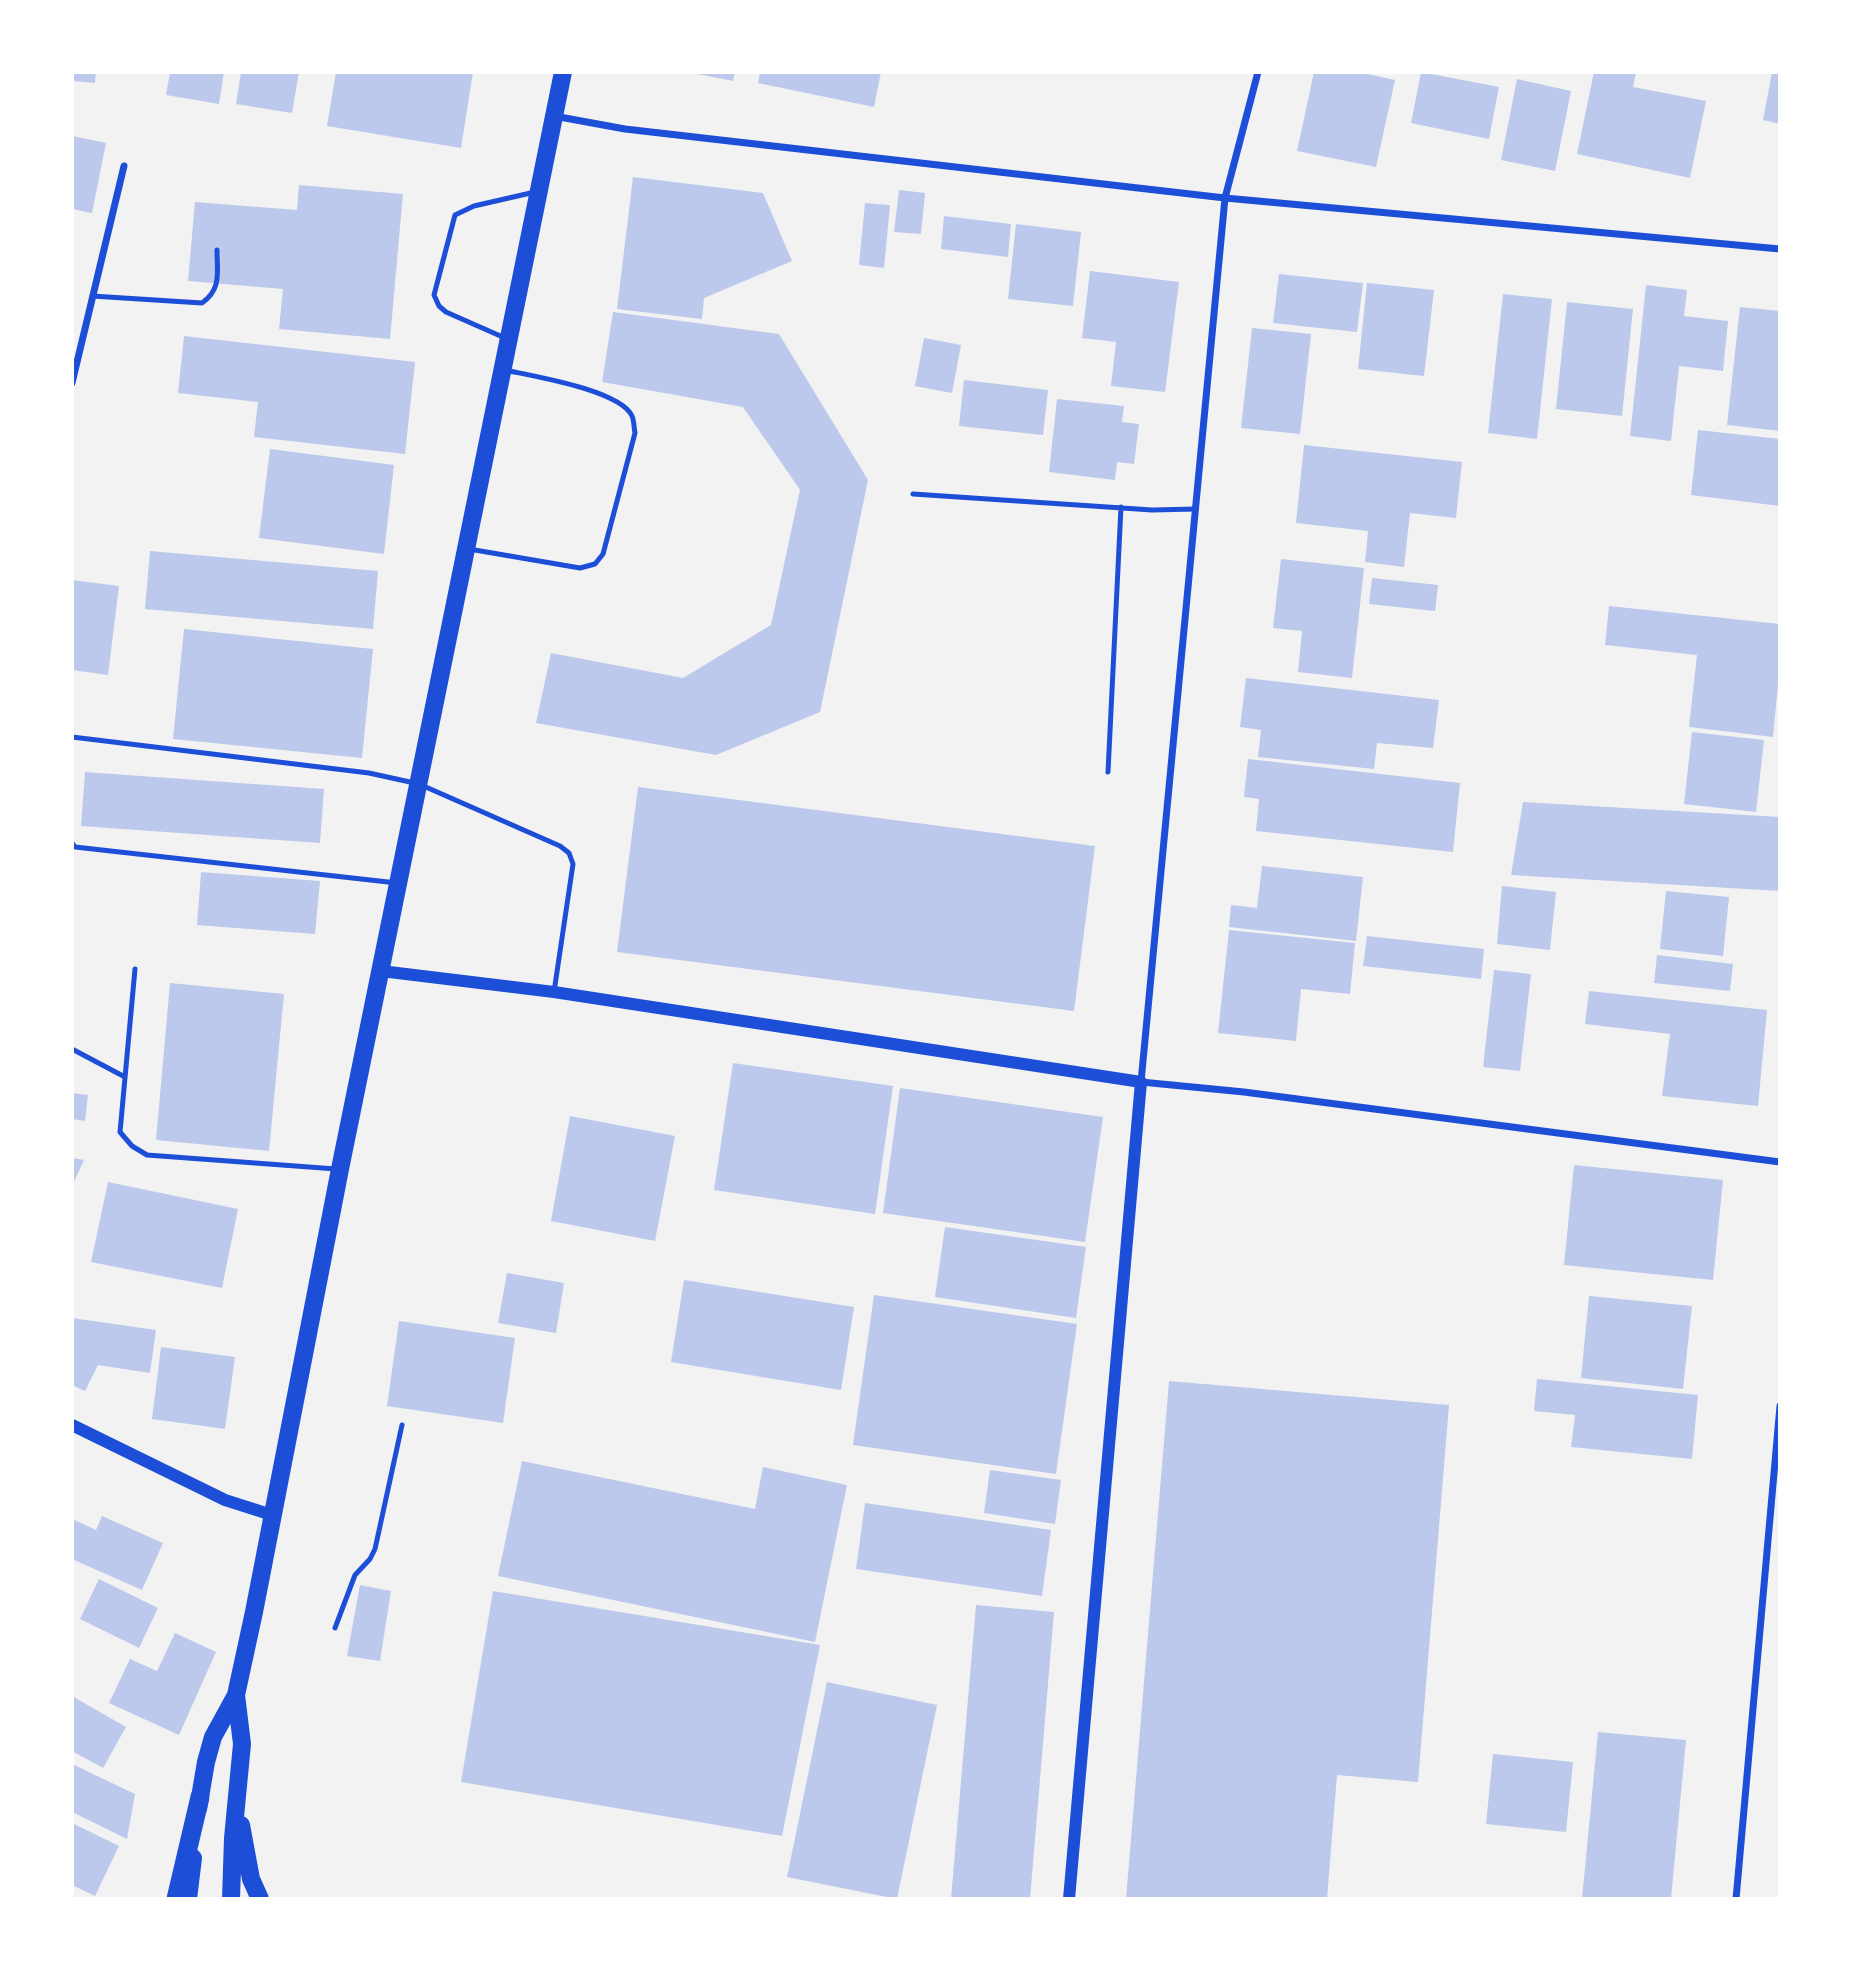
<!DOCTYPE html>
<html>
<head>
<meta charset="utf-8">
<style>
	body { margin:0 }
	#map { position:relative; width:1852px; height:1971px; overflow:hidden; background:#f2f2f2; font-family:"PT Sans",sans-serif }
	canvas { display:block }
	.frame { position:absolute; inset:0; border:74px solid #fff; pointer-events:none }
</style>
</head>
<body>
<div id="map">
<canvas width="1852" height="1971"></canvas>
<div class="frame"></div>
</div>
<script>
const context = document.querySelector('canvas').getContext('2d');
context.lineJoin = 'round';
function paint(path, color) { context.fillStyle = color; context.fill(path, 'evenodd'); }
function strokePath(path, color, width, dash) { context.strokeStyle = color; context.lineWidth = width; context.lineCap = dash ? 'butt' : 'round'; context.setLineDash(dash || []); context.stroke(path); }
const building = new Path2D(`
	M 72,72 L 96,72 L 95,83 L 72,81 Z
	M 170,72 L 224,72 L 219,104 L 166,95 Z
	M 241,72 L 299,72 L 292,113 L 236,104 Z
	M 336,72 L 473,72 L 461,148 L 327,126 Z
	M 687,72 L 735,72 L 733,81 Z
	M 760,72 L 881,72 L 874,107 L 758,83 Z
	M 1314,72 L 1358,72 L 1395,80 L 1376,167 L 1297,151 Z
	M 1421,72 L 1499,87 L 1489,139 L 1411,123 Z
	M 1594,72 L 1636,72 L 1633,87 L 1706,101 L 1690,178 L 1577,154 Z
	M 1772,72 L 1780,72 L 1780,124 L 1763,120 Z
	M 1517,79 L 1571,91 L 1555,171 L 1501,160 Z
	M 72,136 L 106,143 L 92,213 L 72,209 Z
	M 633,177 L 763,193 L 792,261 L 704,298 L 702,319 L 617,309 Z
	M 299,185 L 403,194 L 390,339 L 279,329 L 283,289 L 188,281 L 195,202 L 297,210 Z
	M 899,190 L 925,193 L 921,234 L 894,232 Z
	M 865,203 L 890,205 L 884,268 L 859,265 Z
	M 944,216 L 1011,224 L 1008,257 L 941,249 Z
	M 1016,224 L 1081,232 L 1073,306 L 1008,299 Z
	M 1090,271 L 1179,282 L 1165,392 L 1111,386 L 1116,342 L 1082,338 Z
	M 1279,274 L 1363,283 L 1357,332 L 1273,323 Z
	M 1367,283 L 1434,290 L 1424,376 L 1358,369 Z
	M 1646,285 L 1687,290 L 1684,316 L 1728,321 L 1723,371 L 1679,366 L 1671,441 L 1630,436 Z
	M 1503,294 L 1552,299 L 1537,439 L 1488,433 Z
	M 1567,302 L 1633,309 L 1622,416 L 1556,409 Z
	M 1740,307 L 1780,311 L 1780,431 L 1727,425 Z
	M 613,312 L 779,334 L 868,480 L 820,712 L 716,755 L 536,723 L 551,653 L 683,678 L 771,625 L 800,490 L 743,407 L 602,382 Z
	M 1252,328 L 1311,334 L 1300,434 L 1241,428 Z
	M 184,336 L 415,362 L 405,454 L 254,437 L 258,402 L 178,393 Z
	M 924,338 L 961,345 L 952,393 L 915,386 Z
	M 964,380 L 1048,390 L 1043,435 L 959,426 Z
	M 1057,399 L 1124,406 L 1122,422 L 1139,424 L 1134,464 L 1117,462 L 1115,480 L 1049,472 Z
	M 1698,430 L 1780,439 L 1780,506 L 1691,495 Z
	M 1304,445 L 1462,462 L 1456,518 L 1410,513 L 1404,567 L 1365,562 L 1368,531 L 1296,523 Z
	M 270,449 L 394,465 L 384,554 L 259,538 Z
	M 150,551 L 378,571 L 373,629 L 145,609 Z
	M 1281,559 L 1364,568 L 1352,678 L 1298,672 L 1302,631 L 1273,628 Z
	M 1372,578 L 1438,585 L 1435,611 L 1369,604 Z
	M 72,580 L 119,586 L 108,675 L 72,670 Z
	M 1609,606 L 1780,624 L 1780,664 L 1773,737 L 1689,727 L 1697,655 L 1605,645 Z
	M 184,629 L 373,649 L 362,758 L 173,739 Z
	M 1246,678 L 1439,700 L 1433,748 L 1377,743 L 1374,769 L 1258,757 L 1261,730 L 1240,727 Z
	M 1692,732 L 1764,740 L 1756,812 L 1684,804 Z
	M 1248,759 L 1460,783 L 1453,852 L 1256,831 L 1259,799 L 1244,797 Z
	M 85,772 L 324,789 L 320,843 L 81,826 Z
	M 638,787 L 1095,846 L 1074,1011 L 617,952 Z
	M 1523,802 L 1780,817 L 1780,891 L 1511,875 Z
	M 1262,866 L 1363,877 L 1356,941 L 1229,927 L 1231,905 L 1257,908 Z
	M 201,872 L 320,881 L 315,934 L 197,925 Z
	M 1502,886 L 1556,892 L 1550,950 L 1497,944 Z
	M 1666,891 L 1729,897 L 1723,956 L 1660,949 Z
	M 1229,930 L 1355,943 L 1350,994 L 1301,989 L 1296,1041 L 1218,1033 Z
	M 1367,936 L 1484,949 L 1481,979 L 1363,966 Z
	M 1657,955 L 1733,964 L 1730,991 L 1654,983 Z
	M 1494,970 L 1531,974 L 1520,1071 L 1483,1067 Z
	M 170,983 L 284,994 L 269,1151 L 156,1140 Z
	M 1589,991 L 1767,1010 L 1758,1106 L 1662,1096 L 1670,1034 L 1585,1024 Z
	M 733,1063 L 893,1086 L 875,1214 L 714,1190 Z
	M 900,1088 L 1103,1117 L 1085,1242 L 883,1213 Z
	M 72,1093 L 88,1095 L 85,1121 L 72,1119 Z
	M 570,1116 L 675,1136 L 655,1241 L 551,1221 Z
	M 72,1158 L 84,1160 L 72,1186 Z
	M 1574,1165 L 1723,1180 L 1713,1280 L 1564,1265 Z
	M 108,1182 L 238,1209 L 222,1288 L 91,1262 Z
	M 945,1227 L 1086,1247 L 1076,1318 L 935,1297 Z
	M 507,1273 L 564,1283 L 556,1333 L 498,1323 Z
	M 684,1280 L 854,1307 L 841,1390 L 671,1362 Z
	M 874,1295 L 1077,1324 L 1056,1474 L 853,1445 Z
	M 1589,1296 L 1692,1306 L 1683,1389 L 1581,1378 Z
	M 72,1318 L 156,1330 L 150,1373 L 98,1365 L 85,1391 L 72,1385 Z
	M 399,1321 L 515,1338 L 503,1423 L 387,1406 Z
	M 161,1347 L 235,1357 L 225,1429 L 152,1419 Z
	M 1537,1379 L 1698,1395 L 1692,1459 L 1571,1447 L 1575,1415 L 1534,1411 Z
	M 1169,1381 L 1449,1405 L 1418,1782 L 1337,1775 L 1327,1899 L 1126,1899 Z
	M 522,1461 L 755,1509 L 763,1467 L 847,1485 L 815,1642 L 498,1576 Z
	M 990,1470 L 1061,1480 L 1055,1524 L 984,1513 Z
	M 865,1503 L 1051,1530 L 1042,1596 L 856,1569 Z
	M 102,1516 L 163,1543 L 142,1590 L 72,1559 L 72,1519 L 96,1530 Z
	M 99,1579 L 158,1608 L 139,1648 L 80,1619 Z
	M 360,1585 L 391,1591 L 380,1661 L 347,1656 Z
	M 493,1591 L 820,1645 L 782,1836 L 461,1782 Z
	M 976,1605 L 1054,1612 L 1030,1899 L 951,1899 Z
	M 175,1633 L 216,1652 L 179,1735 L 109,1703 L 130,1659 L 157,1671 Z
	M 827,1682 L 937,1705 L 897,1899 L 787,1877 Z
	M 72,1696 L 126,1727 L 103,1768 L 72,1751 Z
	M 1598,1732 L 1686,1740 L 1671,1899 L 1582,1899 Z
	M 1493,1754 L 1573,1762 L 1566,1832 L 1486,1824 Z
	M 72,1764 L 135,1794 L 127,1839 L 72,1812 Z
	M 72,1823 L 119,1846 L 95,1896 L 72,1885 Z`);
const service = new Path2D(`
	M 92,296 L 202,303 C 222,289 217,272 217,250
	M 505,338 L 446,312 L 439,306 L 434,295 L 455,215 L 474,206 L 535,192
	M 913,494 L 1152,510 L 1196,509
	M 469,549 L 580,568 L 595,564 L 603,554 L 635,433 C 634,428 634,420 632,416 C 620,390 532,376 505,370
	M 72,737 L 369,773 L 419,784 L 560,846 L 569,853 L 573,864 L 554,992
	M 1108,772 L 1121,507
	M 72,843 L 75,847 L 397,883
	M 135,969 L 120,1132 L 132,1146 L 147,1155 L 336,1169
	M 72,1049 L 125,1077
	M 335,1628 L 355,1575 L 370,1559 L 375,1549 L 402,1425`);
const minor = new Path2D(`
	M 1258,72 L 1225,198 L 1141,1082 L 1244,1092 L 1780,1162
	M 554,116 L 625,129 L 1225,198 L 1780,249
	M 72,383 L 124,166
	M 1736,1899 L 1780,1406`);
const tertiary = new Path2D(`
	M 381,971 L 554,992 L 1141,1082 L 1069,1899
	M 72,1425 L 225,1500 L 272,1515`);
const primary = new Path2D(`
	M 198,1809 L 206,1762 L 213,1737 L 236,1695 L 254,1612 L 340,1169 L 563,72
	M 241,1825 L 251,1879 L 260,1899
	M 188,1899 L 193,1858
	M 231,1899 L 233,1838 L 242,1744 L 236,1695`);
const trunk = new Path2D(`
	M 176,1899 L 200,1797`);
paint(building, '#bdc9ec');
strokePath(service, '#1d4ed8', 5);
strokePath(minor, '#1d4ed8', 7);
strokePath(tertiary, '#1d4ed8', 12);
strokePath(primary, '#1d4ed8', 18);
strokePath(trunk, '#1d4ed8', 19);
</script>
</body>
</html>
